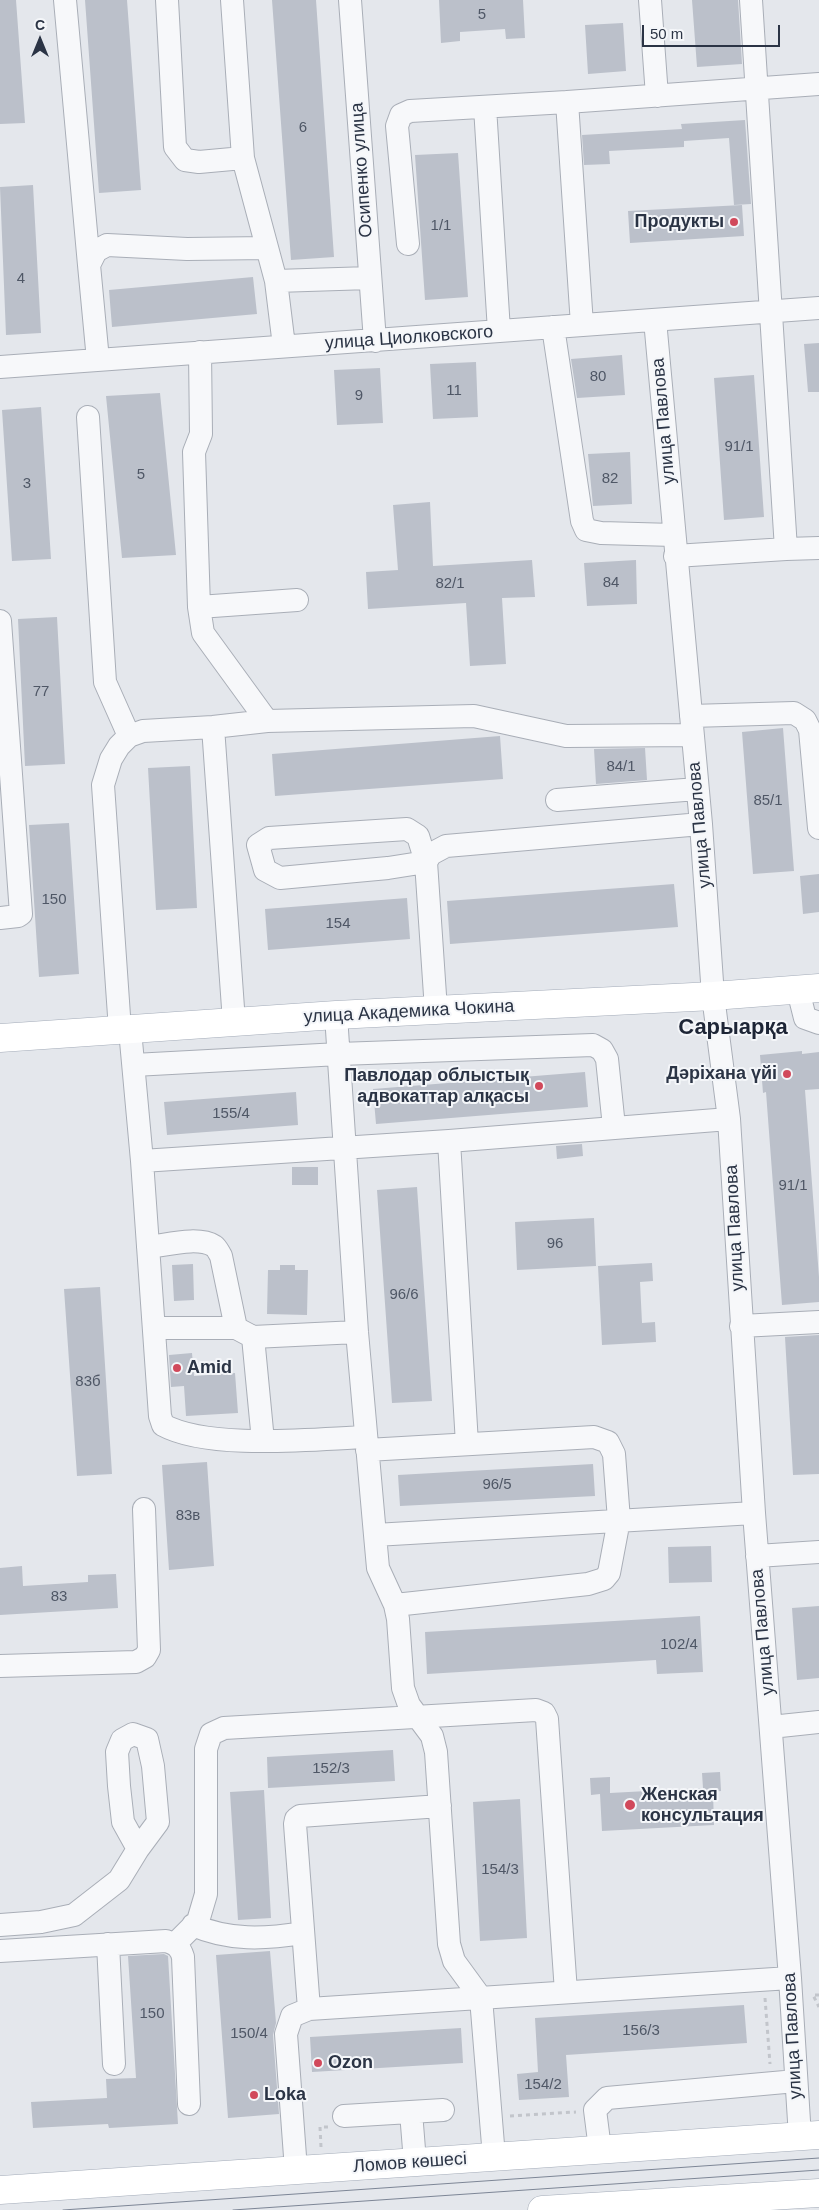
<!DOCTYPE html>
<html>
<head>
<meta charset="utf-8">
<style>
	body { margin:0 }
	#map { position:relative; width:819px; height:2210px; overflow:hidden; background:#e4e7ec; font-family:Arial,sans-serif }
	canvas { display:block }
	.north { position:absolute; left:15px; top:15px; width:50px; height:50px; -webkit-text-stroke:4px #f4f6f9; paint-order:stroke; rotate:0deg; font-size:14px; font-weight:700; line-height:20px; text-align:center; color:#2b3445 }
	.north::after { content:''; display:block; margin:auto; width:18px; height:22px; background:#2b3445; clip-path:polygon(50% 0,100% 100%,50% 72%,0 100%) }
	.scale { position:absolute; left:642px; top:25px; width:138px; height:22px; box-sizing:border-box; border:2px solid #2b3445; border-top:0; padding-left:6px; font-size:15px; line-height:18px; white-space:nowrap; color:#2b3445; -webkit-text-stroke:4px #f4f6f9; paint-order:stroke }
</style>
</head>
<body>
<div id="map">
<canvas width="819" height="2210"></canvas>
<div class="north">С</div>
<div class="scale">50 m</div>
</div>
<script>
const context = document.querySelector('canvas').getContext('2d');
context.lineJoin = 'round';
function paint(path, color) { context.fillStyle = color; context.fill(path, 'evenodd'); }
function strokePath(path, color, width, dash) { context.strokeStyle = color; context.lineWidth = width; context.lineCap = dash ? 'butt' : 'round'; context.setLineDash(dash || []); context.stroke(path); }
function write(font, color, halo, rows, align = 'center') {
  context.font = font + ' Arial,sans-serif'; context.lineWidth = 4; context.setLineDash([]); context.textBaseline = 'middle'; context.strokeStyle = halo; context.fillStyle = color; for (const [text, x, y, turn = 0] of rows) {
    context.save(); context.translate(x, y); context.rotate((+turn || 0) * Math.PI / 180); context.textAlign = isNaN(turn) ? turn : align; if (halo) context.strokeText(text, 0, 0); context.fillText(text, 0, 0); context.restore();
  }
}
const building = new Path2D(`
	M 0,0 L 16,0 L 25,123 L 0,124 Z
	M 85,0 L 127,0 L 141,190 L 99,193 Z
	M 272,0 L 316,0 L 334,257 L 291,260 Z
	M 439,0 L 523,0 L 525,38 L 506,39 L 505,29 L 460,32 L 460,41 L 441,43 Z
	M 692,0 L 738,0 L 742,64 L 697,67 Z
	M 623,23 L 626,71 L 588,74 L 585,25 Z
	M 745,120 L 751,204 L 734,205 L 729,138 L 684,141 L 684,147 L 609,151 L 610,164 L 584,165 L 582,135 L 682,129 L 681,124 Z
	M 458,153 L 468,297 L 425,300 L 415,155 Z
	M 33,185 L 41,333 L 6,335 L 0,187 Z
	M 742,205 L 744,236 L 630,243 L 628,211 Z
	M 253,277 L 257,314 L 112,327 L 109,290 Z
	M 819,343 L 819,392 L 808,392 L 804,344 Z
	M 622,355 L 625,395 L 577,398 L 571,359 Z
	M 476,362 L 478,417 L 433,419 L 430,364 Z
	M 380,368 L 383,423 L 337,425 L 334,370 Z
	M 754,375 L 764,517 L 724,520 L 714,378 Z
	M 160,393 L 176,555 L 122,558 L 106,396 Z
	M 41,407 L 51,559 L 12,561 L 2,410 Z
	M 630,452 L 632,504 L 593,506 L 588,454 Z
	M 430,502 L 433,566 L 532,560 L 535,597 L 502,598 L 506,664 L 470,666 L 466,603 L 368,609 L 366,572 L 398,570 L 393,505 Z
	M 636,560 L 637,604 L 587,606 L 584,563 Z
	M 57,617 L 65,764 L 25,766 L 18,619 Z
	M 783,728 L 794,871 L 753,874 L 742,732 Z
	M 500,736 L 503,779 L 275,796 L 272,754 Z
	M 645,748 L 647,780 L 596,784 L 594,749 Z
	M 190,766 L 197,908 L 156,910 L 148,768 Z
	M 69,823 L 79,974 L 39,977 L 29,825 Z
	M 819,874 L 819,912 L 803,914 L 800,876 Z
	M 674,884 L 678,927 L 450,944 L 447,901 Z
	M 407,898 L 410,939 L 268,950 L 265,909 Z
	M 802,1051 L 802,1054 L 819,1052 L 819,1089 L 805,1090 L 819,1277 L 819,1302 L 782,1305 L 766,1092 L 763,1093 L 760,1055 Z
	M 585,1072 L 588,1107 L 376,1124 L 373,1089 Z
	M 296,1092 L 298,1125 L 167,1135 L 164,1102 Z
	M 582,1144 L 583,1156 L 557,1159 L 556,1146 Z
	M 292,1167 L 318,1167 L 318,1185 L 292,1185 Z
	M 417,1187 L 432,1401 L 392,1403 L 377,1190 Z
	M 594,1218 L 596,1266 L 517,1270 L 515,1222 Z
	M 652,1263 L 653,1281 L 640,1282 L 642,1323 L 655,1322 L 656,1342 L 602,1345 L 598,1266 Z
	M 193,1264 L 194,1300 L 174,1301 L 172,1265 Z
	M 280,1265 L 295,1265 L 295,1270 L 308,1270 L 307,1315 L 267,1314 L 268,1270 L 280,1270 Z
	M 100,1287 L 112,1474 L 77,1476 L 64,1289 Z
	M 819,1335 L 819,1474 L 793,1475 L 785,1337 Z
	M 192,1353 L 194,1376 L 235,1373 L 238,1413 L 186,1416 L 184,1386 L 171,1387 L 169,1355 Z
	M 207,1462 L 214,1566 L 169,1570 L 162,1465 Z
	M 593,1464 L 595,1496 L 400,1506 L 398,1475 Z
	M 711,1546 L 712,1582 L 669,1583 L 668,1547 Z
	M 22,1566 L 23,1586 L 88,1582 L 88,1575 L 116,1574 L 118,1608 L 0,1615 L 0,1568 Z
	M 819,1606 L 819,1678 L 797,1680 L 792,1608 Z
	M 700,1616 L 703,1672 L 657,1674 L 656,1660 L 427,1674 L 425,1632 Z
	M 393,1750 L 395,1781 L 268,1788 L 267,1757 Z
	M 720,1772 L 721,1791 L 713,1792 L 714,1825 L 602,1831 L 600,1794 L 591,1795 L 590,1778 L 610,1777 L 610,1793 L 703,1788 L 702,1773 Z
	M 264,1790 L 271,1918 L 238,1920 L 230,1792 Z
	M 520,1799 L 527,1938 L 480,1941 L 473,1802 Z
	M 270,1951 L 276,2023 L 273,2035 L 279,2114 L 228,2118 L 216,1955 Z
	M 164,1954 L 168,1956 L 178,2124 L 109,2128 L 108,2124 L 33,2128 L 31,2102 L 107,2098 L 106,2079 L 136,2078 L 128,1956 Z
	M 744,2005 L 747,2043 L 566,2055 L 569,2097 L 519,2100 L 517,2074 L 538,2072 L 535,2018 Z
	M 461,2028 L 463,2063 L 312,2072 L 310,2037 Z`);
const path = new Path2D(`
	M 819,1995 L 813,1995 L 819,2007
	M 765,1998 L 770,2064
	M 510,2116 L 576,2112
	M 321,2147 L 320,2127 L 329,2127`);
const minor = new Path2D(`
	M 65,0 L 89,265
	M 167,0 L 175,147 L 185,160 L 199,162 L 243,158
	M 232,0 L 243,158 L 276,281 L 284,346
	M 350,0 L 375,341
	M 650,0 L 657,96
	M 567,102 L 582,325
	M 485,107 L 499,331
	M 408,244 L 397,126 L 401,115 L 410,111 L 567,102 L 819,84
	M 276,281 L 370,278
	M 655,320 L 701,824 L 713,996 L 729,1119 L 754,1513 L 790,1978 L 800,2137
	M 553,327 L 582,521 L 586,530 L 601,533 L 674,535
	M 200,352 L 201,434 L 194,452 L 199,607 L 203,633 L 267,721
	M 98,360 L 89,265 L 96,251 L 107,245 L 187,249 L 267,248
	M 0,367 L 819,308
	M 88,417 L 105,682 L 129,736
	M 786,549 L 819,548
	M 675,556 L 786,549 L 751,0
	M 199,607 L 297,600
	M 0,621 L 21,914 L 18,916 L 0,918
	M 691,716 L 794,713 L 805,720 L 810,730 L 819,828
	M 213,727 L 234,1022
	M 557,800 L 697,789
	M 407,829 L 418,836 L 426,862 L 388,868 L 280,878 L 265,870 L 258,845 L 269,838 Z
	M 798,990 L 805,1018 L 819,1023
	M 436,1010 L 426,862 L 431,854 L 446,846 L 701,824
	M 336,1015 L 357,1332 L 375,1535 L 754,1513
	M 120,1030 L 103,785 L 111,759 L 119,746 L 129,736 L 143,731 L 213,727 L 267,721 L 474,716 L 566,736 L 692,735
	M 130,1030 L 142,1161 L 160,1416 L 163,1425 C 209,1450 313,1439 366,1437
	M 134,1065 L 339,1054 L 593,1045 L 602,1050 L 607,1059 L 614,1127
	M 449,1141 L 467,1444
	M 142,1161 L 449,1141 L 729,1119
	M 148,1247 C 167,1245 198,1236 214,1246 C 217,1248 219,1253 221,1256 L 236,1328 L 253,1337 L 263,1441
	M 741,1326 L 819,1322
	M 154,1328 L 236,1328
	M 253,1337 L 357,1332
	M 367,1450 L 594,1437 L 608,1442 L 614,1454 L 619,1520 L 609,1573 L 604,1579 L 588,1584 L 395,1605
	M 375,1535 L 378,1568 L 395,1605 L 398,1619 L 403,1688 L 409,1705 L 432,1736 L 436,1752 L 449,1944 L 454,1961 L 481,1998 L 494,2157
	M 757,1556 L 819,1552
	M 0,1666 L 136,1662 L 145,1657 L 149,1650 L 144,1509
	M 771,1727 L 819,1722
	M 0,1925 L 41,1922 L 74,1915 L 119,1880 L 138,1849 L 158,1822 L 153,1766 L 147,1739 L 133,1734 L 122,1740 L 117,1752 L 119,1786 L 123,1822 L 138,1849
	M 193,1925 C 229,1941 265,1939 303,1933
	M 108,1944 L 114,2064
	M 175,1944 L 198,1921 L 206,1894 L 206,1749 L 211,1734 L 224,1728 L 536,1710 L 544,1713 L 547,1719 L 566,1992
	M 0,1951 L 166,1941 C 176,1944 180,1947 183,1957 L 189,2104
	M 309,2009 L 295,1824 L 296,1819 L 300,1816 L 440,1806
	M 411,2112 L 415,2162
	M 344,2116 L 443,2110
	M 600,2149 L 595,2110 L 607,2098 L 796,2081
	M 296,2170 L 286,2034 L 292,2016 L 309,2009 L 790,1978`);
const major = new Path2D(`
	M 0,1038 L 336,1015 L 713,996 L 819,988
	M 0,2190 L 819,2135
	M 542,2210 L 819,2193`);
const tram = new Path2D(`
	M 63,2210 L 819,2158
	M 233,2210 L 819,2170`);
const markers = [
	[734,222,5,"#d1495b"],
	[787,1074,5,"#d1495b"],
	[539,1086,5,"#d1495b"],
	[177,1368,5,"#d1495b"],
	[630,1805,6,"#d1495b"],
	[318,2063,5,"#d1495b"],
	[254,2095,5,"#d1495b"]
];
const numberNames = [
	["5",482,15],
	["6",303,128],
	["1/1",441,226],
	["4",21,279],
	["80",598,377],
	["11",454,391],
	["9",359,396],
	["91/1",739,447],
	["5",141,475],
	["82",610,479],
	["3",27,484],
	["84",611,583],
	["82/1",450,584],
	["77",41,692],
	["84/1",621,767],
	["85/1",768,801],
	["150",54,900],
	["154",338,924],
	["155/4",231,1114],
	["91/1",793,1186],
	["96",555,1244],
	["96/6",404,1295],
	["83б",88,1382],
	["96/5",497,1485],
	["83в",188,1516],
	["83",59,1597],
	["102/4",679,1645],
	["152/3",331,1769],
	["154/3",500,1870],
	["150",152,2014],
	["156/3",641,2031],
	["150/4",249,2034],
	["154/2",543,2085]
];
const streetNames = [
	["Осипенко улица",362,170,-94],
	["улица Циолковского",409,338,-4],
	["улица Павлова",664,421,-95],
	["улица Павлова",700,825,-95],
	["улица Академика Чокина",409,1012,-3],
	["улица Павлова",735,1228,-93],
	["улица Павлова",763,1632,-95],
	["улица Павлова",793,2036,-93],
	["Ломов көшесі",410,2163,-4]
];
const poiNames = [
	["Продукты",724,222,"right"],
	["Дәріхана үйі",777,1074,"right"],
	["Павлодар облыстық",529,1076,"right"],
	["адвокаттар алқасы",529,1097,"right"],
	["Amid",187,1368],
	["Женская",641,1795],
	["консультация",641,1816],
	["Ozon",328,2063],
	["Loka",264,2095]
];
const districtNames = [
	["Сарыарқа",733,1028]
];
paint(building, '#bbc0ca');
strokePath(minor, '#a9aeb7', 24);
strokePath(major, '#a3abb8', 29);
strokePath(path, '#c2c5cb', 3, [4, 4]);
strokePath(minor, '#f7f8fa', 22);
strokePath(major, '#fff', 28);
strokePath(tram, '#7d8696', 1);
for (const [x, y, r, color] of markers) { const dot = new Path2D(); dot.arc(x, y, r, 0, 2 * Math.PI); context.fillStyle = color; context.fill(dot); strokePath(dot, '#f4f6f9', 2); }
write('15px', '#4f5766', null, numberNames);
write('18px', '#2b3445', '#f4f6f9', streetNames);
write('bold 18px', '#2b3445', '#f4f6f9', poiNames, 'left');
write('bold 22px', '#1d2536', '#f4f6f9', districtNames);
</script>
</body>
</html>
